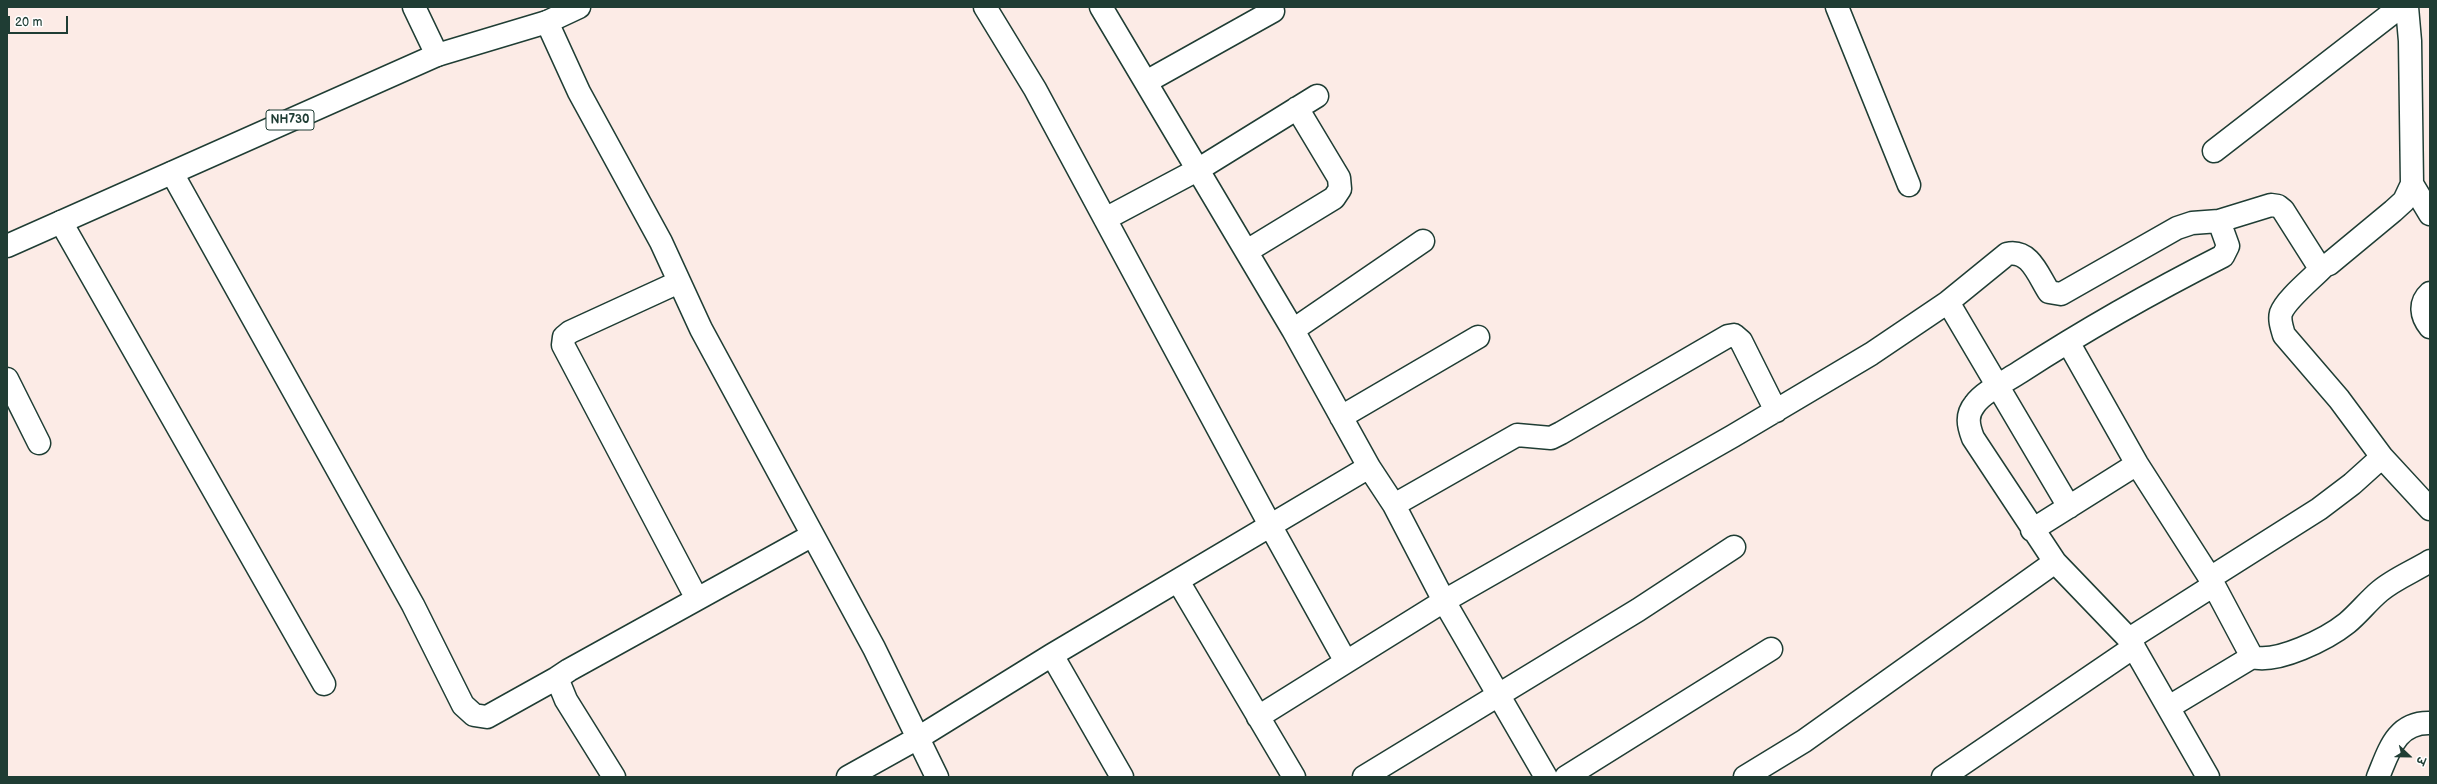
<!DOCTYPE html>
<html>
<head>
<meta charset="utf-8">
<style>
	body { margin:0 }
	#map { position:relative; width:2437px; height:784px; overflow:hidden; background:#fcebe6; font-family:"Balsamiq Sans","Playpen Sans Deva",sans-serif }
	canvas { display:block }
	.frame { position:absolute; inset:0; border:8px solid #1f3d34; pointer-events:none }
	.north { position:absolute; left:2389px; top:736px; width:40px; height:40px; -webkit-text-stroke:3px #fff; paint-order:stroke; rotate:112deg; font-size:11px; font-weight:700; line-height:16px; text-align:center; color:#1f3d34 }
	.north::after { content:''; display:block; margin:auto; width:14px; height:18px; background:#1f3d34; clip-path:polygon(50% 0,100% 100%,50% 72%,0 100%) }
	.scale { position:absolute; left:8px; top:16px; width:60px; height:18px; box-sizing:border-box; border:2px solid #1f3d34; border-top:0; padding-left:5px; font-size:12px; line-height:14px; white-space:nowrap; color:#1f3d34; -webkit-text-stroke:3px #fff; paint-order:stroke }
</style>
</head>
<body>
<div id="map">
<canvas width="2437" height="784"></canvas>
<div class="frame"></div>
<div class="north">उ</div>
<div class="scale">20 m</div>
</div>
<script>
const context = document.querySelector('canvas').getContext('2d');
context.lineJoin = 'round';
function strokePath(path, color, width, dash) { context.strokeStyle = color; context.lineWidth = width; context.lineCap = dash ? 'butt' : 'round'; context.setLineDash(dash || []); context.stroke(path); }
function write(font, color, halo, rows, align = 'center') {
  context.font = font + ' "Balsamiq Sans",sans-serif'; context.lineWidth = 3; context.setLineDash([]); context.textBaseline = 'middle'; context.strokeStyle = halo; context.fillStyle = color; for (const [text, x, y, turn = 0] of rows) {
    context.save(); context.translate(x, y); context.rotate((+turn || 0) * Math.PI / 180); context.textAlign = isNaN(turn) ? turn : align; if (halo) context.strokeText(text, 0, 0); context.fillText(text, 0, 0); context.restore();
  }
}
const minor = new Path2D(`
	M 414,7 L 437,55
	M 985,7 L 1035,89 L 1270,525 L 1346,662 L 1258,717
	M 1101,7 L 1293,330 L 1369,467 L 1394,505 L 1444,601 L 1546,777
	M 1837,7 L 1909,185
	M 547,22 L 579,92 L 661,242 L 701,329 L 874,648 L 937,777
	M 1146,82 L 1273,11
	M 2214,151 L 2400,7
	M 172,173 L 413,605 L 463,705 L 474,715 L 487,717 L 557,678
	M 2412,184 L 2430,214
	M 1105,219 L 1199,169 L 1317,96
	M 61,222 L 324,684
	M 1247,251 L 1334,198 L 1340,189 L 1339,178 L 1297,108
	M 2324,266 C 2314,277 2286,299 2281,313 C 2279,320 2282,328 2284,335 L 2339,399 L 2382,457 L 2430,509
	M 679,282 L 570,332 L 564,337 L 563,345 L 697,599
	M 2430,293 C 2419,303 2421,316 2430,327
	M 1948,302 L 2069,507
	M 1293,330 L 1423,241
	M 2068,342 L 2137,464 L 2210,578 L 2252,657 C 2277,664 2327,639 2347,623 C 2359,613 2368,601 2380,591 C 2394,579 2414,571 2430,561
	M 7,379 L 39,443
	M 1341,417 L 1478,337
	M 1394,505 L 1517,435 L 1551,438 L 1561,433 L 1728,336 L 1734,335 L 1741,341 L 1776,411
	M 2032,530 L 2137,464
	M 2210,578 L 2319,509 L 2352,484 L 2382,457
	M 1178,581 L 1294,777
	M 2129,639 L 2214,585
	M 1052,655 L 1122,777
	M 1346,662 L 1444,601 L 1733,436 L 1871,354 L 1948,302 L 2007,254 C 2030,249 2038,275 2049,292 L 2061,294 L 2177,228 L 2192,223 L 2219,221 L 2271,205 L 2278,206 L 2283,210 L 2316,262 L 2324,266 L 2329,264 L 2393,211 L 2404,201 L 2412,184 L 2410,41 L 2407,7
	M 2169,707 L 2252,657
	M 614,777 L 566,700 L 557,678 L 569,670 L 811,536
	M 848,777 L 918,738 L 1052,655 L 1369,467
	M 1364,777 L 1638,610 L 1734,547
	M 1566,777 L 1771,649
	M 1745,777 L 1804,741 L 2055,562
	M 1943,777 L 2134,647
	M 2208,777 L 2129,639 L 2055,562 L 1973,438 C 1968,425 1966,415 1975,404 C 1983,392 2008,380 2020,372 C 2085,330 2154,291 2223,256 L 2228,246 L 2219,221
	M 2378,777 C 2389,751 2396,722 2430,723`);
const highway = new Path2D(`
	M 7,246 L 437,55 L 547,22 L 579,7`);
const shields = [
	[290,120,48]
];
const shieldNames = [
	["NH730",290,120]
];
strokePath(minor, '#1f3d34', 25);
strokePath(highway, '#1f3d34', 25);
strokePath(minor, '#fff', 22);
strokePath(highway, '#fff', 22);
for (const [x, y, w] of shields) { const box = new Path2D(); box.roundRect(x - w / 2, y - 10, w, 20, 3); context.fillStyle = '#fff'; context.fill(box); strokePath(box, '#1f3d34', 1); }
write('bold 12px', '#1f3d34', null, shieldNames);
</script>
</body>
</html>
